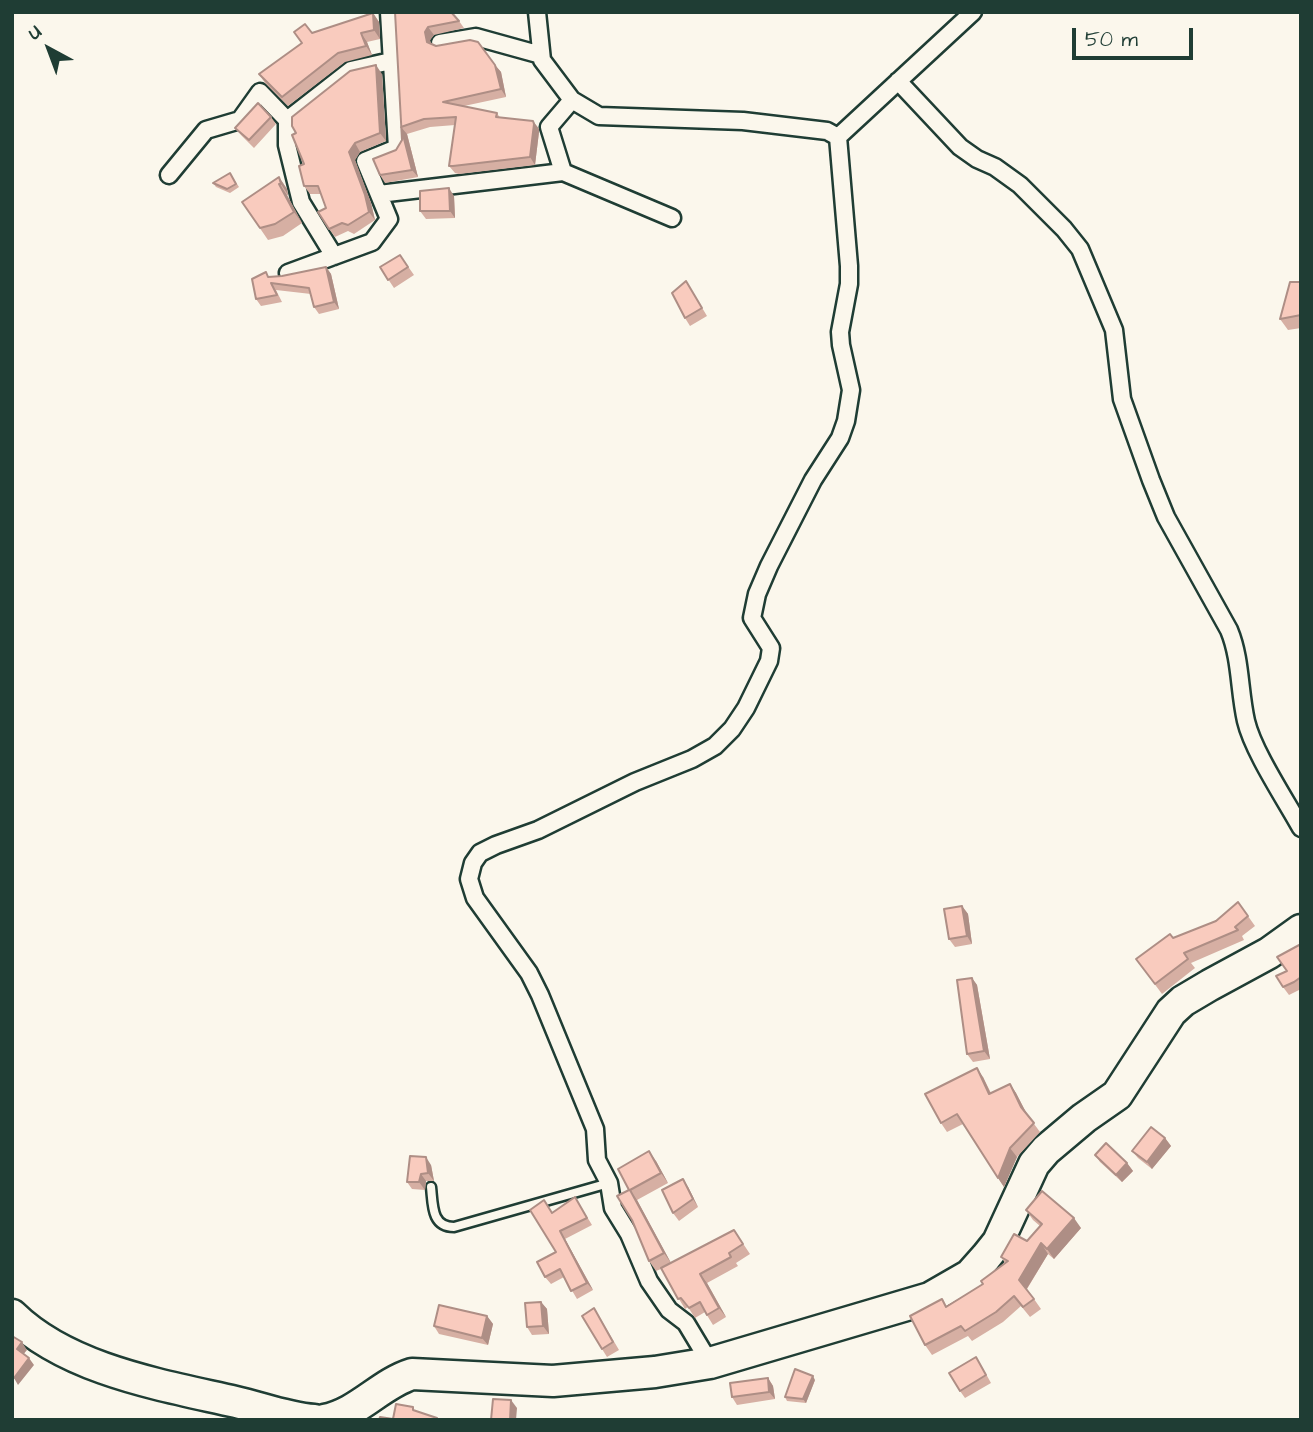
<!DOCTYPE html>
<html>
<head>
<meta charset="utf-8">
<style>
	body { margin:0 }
	#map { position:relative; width:1313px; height:1432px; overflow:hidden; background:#fbf7ec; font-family:"Architects Daughter",sans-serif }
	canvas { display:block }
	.frame { position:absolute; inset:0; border:14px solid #1f3d34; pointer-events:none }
	.north { position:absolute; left:14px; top:14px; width:70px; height:70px; -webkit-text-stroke:5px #fbf7ec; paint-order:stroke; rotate:319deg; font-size:19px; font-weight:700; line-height:28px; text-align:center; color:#1f3d34 }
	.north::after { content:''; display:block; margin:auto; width:24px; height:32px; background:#1f3d34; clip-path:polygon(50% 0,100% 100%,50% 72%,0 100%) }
	.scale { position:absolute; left:1072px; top:28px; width:121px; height:32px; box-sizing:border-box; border:4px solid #1f3d34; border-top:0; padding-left:9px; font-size:21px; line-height:24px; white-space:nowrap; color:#1f3d34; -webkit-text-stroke:5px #fbf7ec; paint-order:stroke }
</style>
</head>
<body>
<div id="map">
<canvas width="1313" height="1432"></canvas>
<div class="frame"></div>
<div class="north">U</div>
<div class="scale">50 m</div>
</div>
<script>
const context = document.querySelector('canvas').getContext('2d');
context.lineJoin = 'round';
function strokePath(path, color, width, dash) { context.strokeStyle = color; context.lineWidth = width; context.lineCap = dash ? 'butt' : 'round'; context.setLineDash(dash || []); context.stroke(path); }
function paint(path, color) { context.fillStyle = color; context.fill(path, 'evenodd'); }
const lane = new Path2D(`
	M 431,1187 C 433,1204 431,1227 454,1227 L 609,1183`);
const street = new Path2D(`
	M 537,12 L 542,60 L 572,100 L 599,116 L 743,121 L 827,131 L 838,137
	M 440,43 L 476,37 L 541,55
	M 898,81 L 960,147 L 977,159 L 995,167 L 1020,185 L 1064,229 L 1080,249 L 1114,330 L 1122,399 L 1151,480 L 1166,517 L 1229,630 C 1241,659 1239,690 1246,721 C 1253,751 1285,799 1301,828
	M 287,120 L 351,70 L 391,61
	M 838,137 L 973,12
	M 563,172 L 549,127 L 572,100
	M 169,175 L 206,130 L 240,120 L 260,92 L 287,120 L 287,145 L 301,202 L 334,256
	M 379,194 L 563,172 L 672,218
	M 288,273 L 372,242 L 389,219 L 365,161 L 397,148 L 389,12
	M 710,1363 L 686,1323 L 669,1310 L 649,1281 L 629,1234 L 613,1208 L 609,1183 L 597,1160 L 595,1129 L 540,995 L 529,973 L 475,898 L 469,879 L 473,863 L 480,853 L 496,845 L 538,830 L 635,782 L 692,759 L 715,746 L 732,729 L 746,708 L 769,661 L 771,648 L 752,618 L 757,594 L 769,566 L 813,480 L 840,438 L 846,421 L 851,390 L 841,345 L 840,332 L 849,284 L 849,266 L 838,137`);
const highway = new Path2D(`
	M 12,1315 C 68,1370 162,1385 236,1402 C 262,1408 287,1418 314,1420
	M 324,1420 C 358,1414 380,1384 412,1374 L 553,1381 L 655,1372 L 710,1363 L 930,1298 L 970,1275 L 986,1257 L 998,1242 L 1034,1164 L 1046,1150 L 1084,1118 L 1117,1095 L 1171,1012 L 1183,1001 L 1210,985 L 1269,953 L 1301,930`);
const wall = new Path2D(`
	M 395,12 L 459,21 L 464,28 L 434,35 L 430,40 L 431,44 L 495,65 L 501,72 L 506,97 L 464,106 L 497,113 L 500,118 L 533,121 L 539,129 L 539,132 L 535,165 L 459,174 L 455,173 L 449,166 L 455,125 L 430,127 L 407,134 L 418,177 L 385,183 L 380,175 L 402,140 Z
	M 373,13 L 379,22 L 380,39 L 367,42 L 372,55 L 345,62 L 288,106 L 265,83 L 259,74 L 302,43 L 312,33 Z
	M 382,74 L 386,141 L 360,152 L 355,160 L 371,203 L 375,220 L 354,234 L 348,231 L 335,237 L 329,229 L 326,208 L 321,194 L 310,194 L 304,186 L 304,164 Z
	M 271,117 L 276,124 L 254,148 L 241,135 L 235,128 Z
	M 230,173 L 239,187 L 230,193 L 216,187 L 213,183 Z
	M 279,177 L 287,189 L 288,195 L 287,195 L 302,223 L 283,236 L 268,240 L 242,202 Z
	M 454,196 L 455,218 L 426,219 L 420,211 Z
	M 400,255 L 414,275 L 394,288 L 380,267 Z
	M 326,267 L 331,274 L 339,309 L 319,314 L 314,307 L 311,294 L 276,290 L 282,302 L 261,306 L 256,299 L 266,272 L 269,277 L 282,276 Z
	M 686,281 L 707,316 L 690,326 L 685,318 Z
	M 1301,282 L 1301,328 L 1288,330 L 1280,319 Z
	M 1238,902 L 1255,926 L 1242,936 L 1244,940 L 1191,963 L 1195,968 L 1162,994 L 1136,959 L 1173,938 L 1216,921 Z
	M 962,906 L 968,914 L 972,944 L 955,947 L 949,939 Z
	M 1301,944 L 1301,989 L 1289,995 L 1283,987 L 1287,971 Z
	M 972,978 L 977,985 L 990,1059 L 973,1062 L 967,1054 Z
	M 983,1077 L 991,1093 L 1010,1084 L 1016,1093 L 1026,1113 L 1040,1132 L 1017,1157 L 1004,1187 L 963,1124 L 947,1132 L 941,1123 Z
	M 1165,1138 L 1171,1146 L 1152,1169 L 1138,1158 L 1132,1151 Z
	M 1095,1155 L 1127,1163 L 1133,1171 L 1122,1182 L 1100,1162 Z
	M 656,1161 L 668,1183 L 637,1200 L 671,1263 L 734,1230 L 750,1254 L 736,1263 L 738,1266 L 707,1283 L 726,1317 L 713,1325 L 705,1312 L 695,1318 L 688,1307 L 685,1309 L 661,1269 L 656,1271 L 649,1261 L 629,1190 Z
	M 431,1165 L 434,1181 L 426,1181 L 425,1190 L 412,1189 L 407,1182 Z
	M 688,1187 L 698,1207 L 679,1221 L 673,1213 Z
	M 575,1197 L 592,1225 L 565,1239 L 593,1290 L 577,1299 L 564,1277 L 551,1284 L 545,1277 L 556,1252 L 552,1213 Z
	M 1026,1210 L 1081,1228 L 1054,1259 L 1048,1254 L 1027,1289 L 1041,1309 L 1030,1317 L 1021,1306 L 1003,1322 L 972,1341 L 968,1336 L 932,1355 L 925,1345 L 947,1306 L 983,1284 L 1005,1263 L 1001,1257 L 1027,1241 L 1040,1226 L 1033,1220 Z
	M 541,1302 L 547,1309 L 549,1334 L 532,1335 L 527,1327 Z
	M 487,1316 L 493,1324 L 488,1345 L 439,1334 L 434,1326 Z
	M 599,1316 L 619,1350 L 607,1357 L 602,1349 Z
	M 981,1365 L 991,1383 L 965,1398 L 960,1391 Z
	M 768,1378 L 773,1386 L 775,1399 L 737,1405 L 732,1397 Z
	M 815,1380 L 806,1403 L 787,1401 L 785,1397 Z`);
const shadedWall = new Path2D(`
	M 373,13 L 379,22 L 380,39 L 374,30 Z
	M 428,27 L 434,35 L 430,40 L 432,50 L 427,42 L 425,32 Z
	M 361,33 L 367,42 L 372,55 L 366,46 Z
	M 376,65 L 382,74 L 386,141 L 380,133 Z
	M 495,65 L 501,72 L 506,97 L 501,89 Z
	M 533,121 L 539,129 L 539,132 L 535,165 L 530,157 Z
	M 401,127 L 407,134 L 418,177 L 412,170 Z
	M 355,143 L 360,152 L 355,160 L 371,203 L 375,220 L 369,212 L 349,152 Z
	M 279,177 L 287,189 L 288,195 L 281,184 Z
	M 279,184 L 287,195 L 302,223 L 294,212 Z
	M 449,188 L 454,196 L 455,218 L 450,211 Z
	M 326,267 L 331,274 L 339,309 L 334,302 Z
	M 962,906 L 968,914 L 972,944 L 967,936 Z
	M 972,978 L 977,985 L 990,1059 L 984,1051 Z
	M 977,1068 L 983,1077 L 995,1103 L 989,1094 Z
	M 1010,1084 L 1016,1093 L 1028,1116 L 1021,1107 Z
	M 1165,1138 L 1171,1146 L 1152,1169 L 1147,1162 Z
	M 1010,1148 L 1017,1157 L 1004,1187 L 998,1178 Z
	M 649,1151 L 656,1161 L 668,1183 L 661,1173 Z
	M 426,1157 L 431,1165 L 434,1181 L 428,1173 Z
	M 1127,1163 L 1133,1171 L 1122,1182 L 1116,1175 Z
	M 421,1174 L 426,1181 L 425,1190 L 419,1182 Z
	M 683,1179 L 688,1187 L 698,1207 L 693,1199 Z
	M 630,1190 L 637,1200 L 671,1263 L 664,1253 Z
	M 1074,1218 L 1081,1228 L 1054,1259 L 1047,1249 Z
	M 560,1231 L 565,1239 L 593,1290 L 587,1283 Z
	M 1041,1243 L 1048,1254 L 1026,1290 L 1019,1280 Z
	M 700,1274 L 707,1283 L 726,1317 L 719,1308 Z
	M 541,1302 L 547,1309 L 549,1334 L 543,1326 Z
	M 487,1316 L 493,1324 L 488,1345 L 482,1338 Z
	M 22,1342 L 27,1350 L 22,1356 L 17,1349 Z
	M 29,1358 L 34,1365 L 18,1385 L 14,1378 Z
	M 813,1376 L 815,1380 L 806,1403 L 803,1399 Z
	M 768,1378 L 773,1386 L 775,1399 L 769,1392 Z
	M 511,1400 L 517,1408 L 516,1420 L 510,1420 Z`);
const building = new Path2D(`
	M 395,12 L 451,12 L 459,21 L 428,27 L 425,32 L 427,42 L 436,46 L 470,40 L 478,42 L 495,65 L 501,89 L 443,102 L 497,113 L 496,117 L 533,121 L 534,124 L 530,157 L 453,166 L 449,166 L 456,117 L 424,119 L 401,127 L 412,170 L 380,175 L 373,159 L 396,150 L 402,140 Z
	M 373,13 L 374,30 L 361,33 L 366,46 L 338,53 L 282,97 L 259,74 L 302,43 L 294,32 L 305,24 L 312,33 Z
	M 376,65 L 380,133 L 355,143 L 349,152 L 365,195 L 369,212 L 348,225 L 342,223 L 329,229 L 318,212 L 326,208 L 318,186 L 304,186 L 299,166 L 304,164 L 292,135 L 296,133 L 292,126 L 292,117 L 350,71 Z
	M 258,103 L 271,117 L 249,140 L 235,128 Z
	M 230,173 L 236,184 L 227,189 L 213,183 Z
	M 279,177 L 281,184 L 279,184 L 294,212 L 275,224 L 260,228 L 242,202 Z
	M 449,188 L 450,211 L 420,211 L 420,191 Z
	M 400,255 L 408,267 L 388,280 L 380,267 Z
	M 326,267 L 334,302 L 314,307 L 309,288 L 271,283 L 277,295 L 256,299 L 252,279 L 266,272 L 268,277 L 282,276 Z
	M 686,281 L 702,308 L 685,318 L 672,293 Z
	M 1290,282 L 1301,282 L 1301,315 L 1280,319 Z
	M 1238,902 L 1248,916 L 1235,927 L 1238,930 L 1184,953 L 1188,959 L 1155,984 L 1136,959 L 1170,934 L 1173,938 L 1216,921 Z
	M 962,906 L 967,936 L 949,939 L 944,909 Z
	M 1301,944 L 1301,977 L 1294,982 L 1283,987 L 1276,976 L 1287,971 L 1277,957 Z
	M 972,978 L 984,1051 L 967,1054 L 957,980 Z
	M 977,1068 L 989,1094 L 1010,1084 L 1021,1107 L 1034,1123 L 1010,1148 L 998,1178 L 957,1114 L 941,1123 L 925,1094 Z
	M 1151,1127 L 1165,1138 L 1147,1162 L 1132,1151 Z
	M 1106,1143 L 1127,1163 L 1116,1175 L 1095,1155 Z
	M 649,1151 L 661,1173 L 630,1190 L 664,1253 L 649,1261 L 632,1220 L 617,1196 L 629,1190 L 618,1169 Z
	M 410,1156 L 426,1157 L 428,1173 L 421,1174 L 419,1182 L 407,1182 Z
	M 683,1179 L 693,1199 L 673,1213 L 662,1190 Z
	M 1042,1191 L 1074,1218 L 1047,1249 L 1041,1243 L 1019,1280 L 1034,1299 L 1023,1307 L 1014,1296 L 996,1312 L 965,1331 L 961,1326 L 925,1345 L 910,1316 L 942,1299 L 946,1307 L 983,1284 L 981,1281 L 1008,1261 L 1001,1257 L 1014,1234 L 1027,1241 L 1042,1224 L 1026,1210 Z
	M 575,1197 L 587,1218 L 560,1231 L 587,1283 L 571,1291 L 560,1269 L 545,1277 L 537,1262 L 556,1252 L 530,1210 L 544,1200 L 552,1213 Z
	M 734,1230 L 743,1244 L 729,1253 L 731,1257 L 700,1274 L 719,1308 L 707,1315 L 700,1302 L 689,1308 L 681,1298 L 678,1299 L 661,1268 Z
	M 541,1302 L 543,1326 L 527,1327 L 525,1303 Z
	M 439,1305 L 487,1316 L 482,1338 L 434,1326 Z
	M 594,1308 L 613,1342 L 602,1349 L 582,1316 Z
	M 12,1336 L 22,1342 L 17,1349 L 29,1358 L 14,1378 L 12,1377 Z
	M 976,1357 L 986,1375 L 960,1391 L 949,1373 Z
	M 795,1369 L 813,1376 L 803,1399 L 785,1397 Z
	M 768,1378 L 769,1392 L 732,1397 L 730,1383 Z
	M 493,1399 L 511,1400 L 510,1420 L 491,1420 Z
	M 396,1404 L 413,1407 L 413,1410 L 437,1418 L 437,1420 L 379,1420 L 380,1417 L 393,1419 Z`);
strokePath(lane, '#1f3d34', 13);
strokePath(street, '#1f3d34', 21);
strokePath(highway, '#1f3d34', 35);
strokePath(lane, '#fbf7ec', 8);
strokePath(street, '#fbf7ec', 16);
strokePath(highway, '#fbf7ec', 30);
paint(wall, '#d6afa3');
paint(shadedWall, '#ae8e85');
paint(building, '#f9cbbe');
strokePath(building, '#ae8e85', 2);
</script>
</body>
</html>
